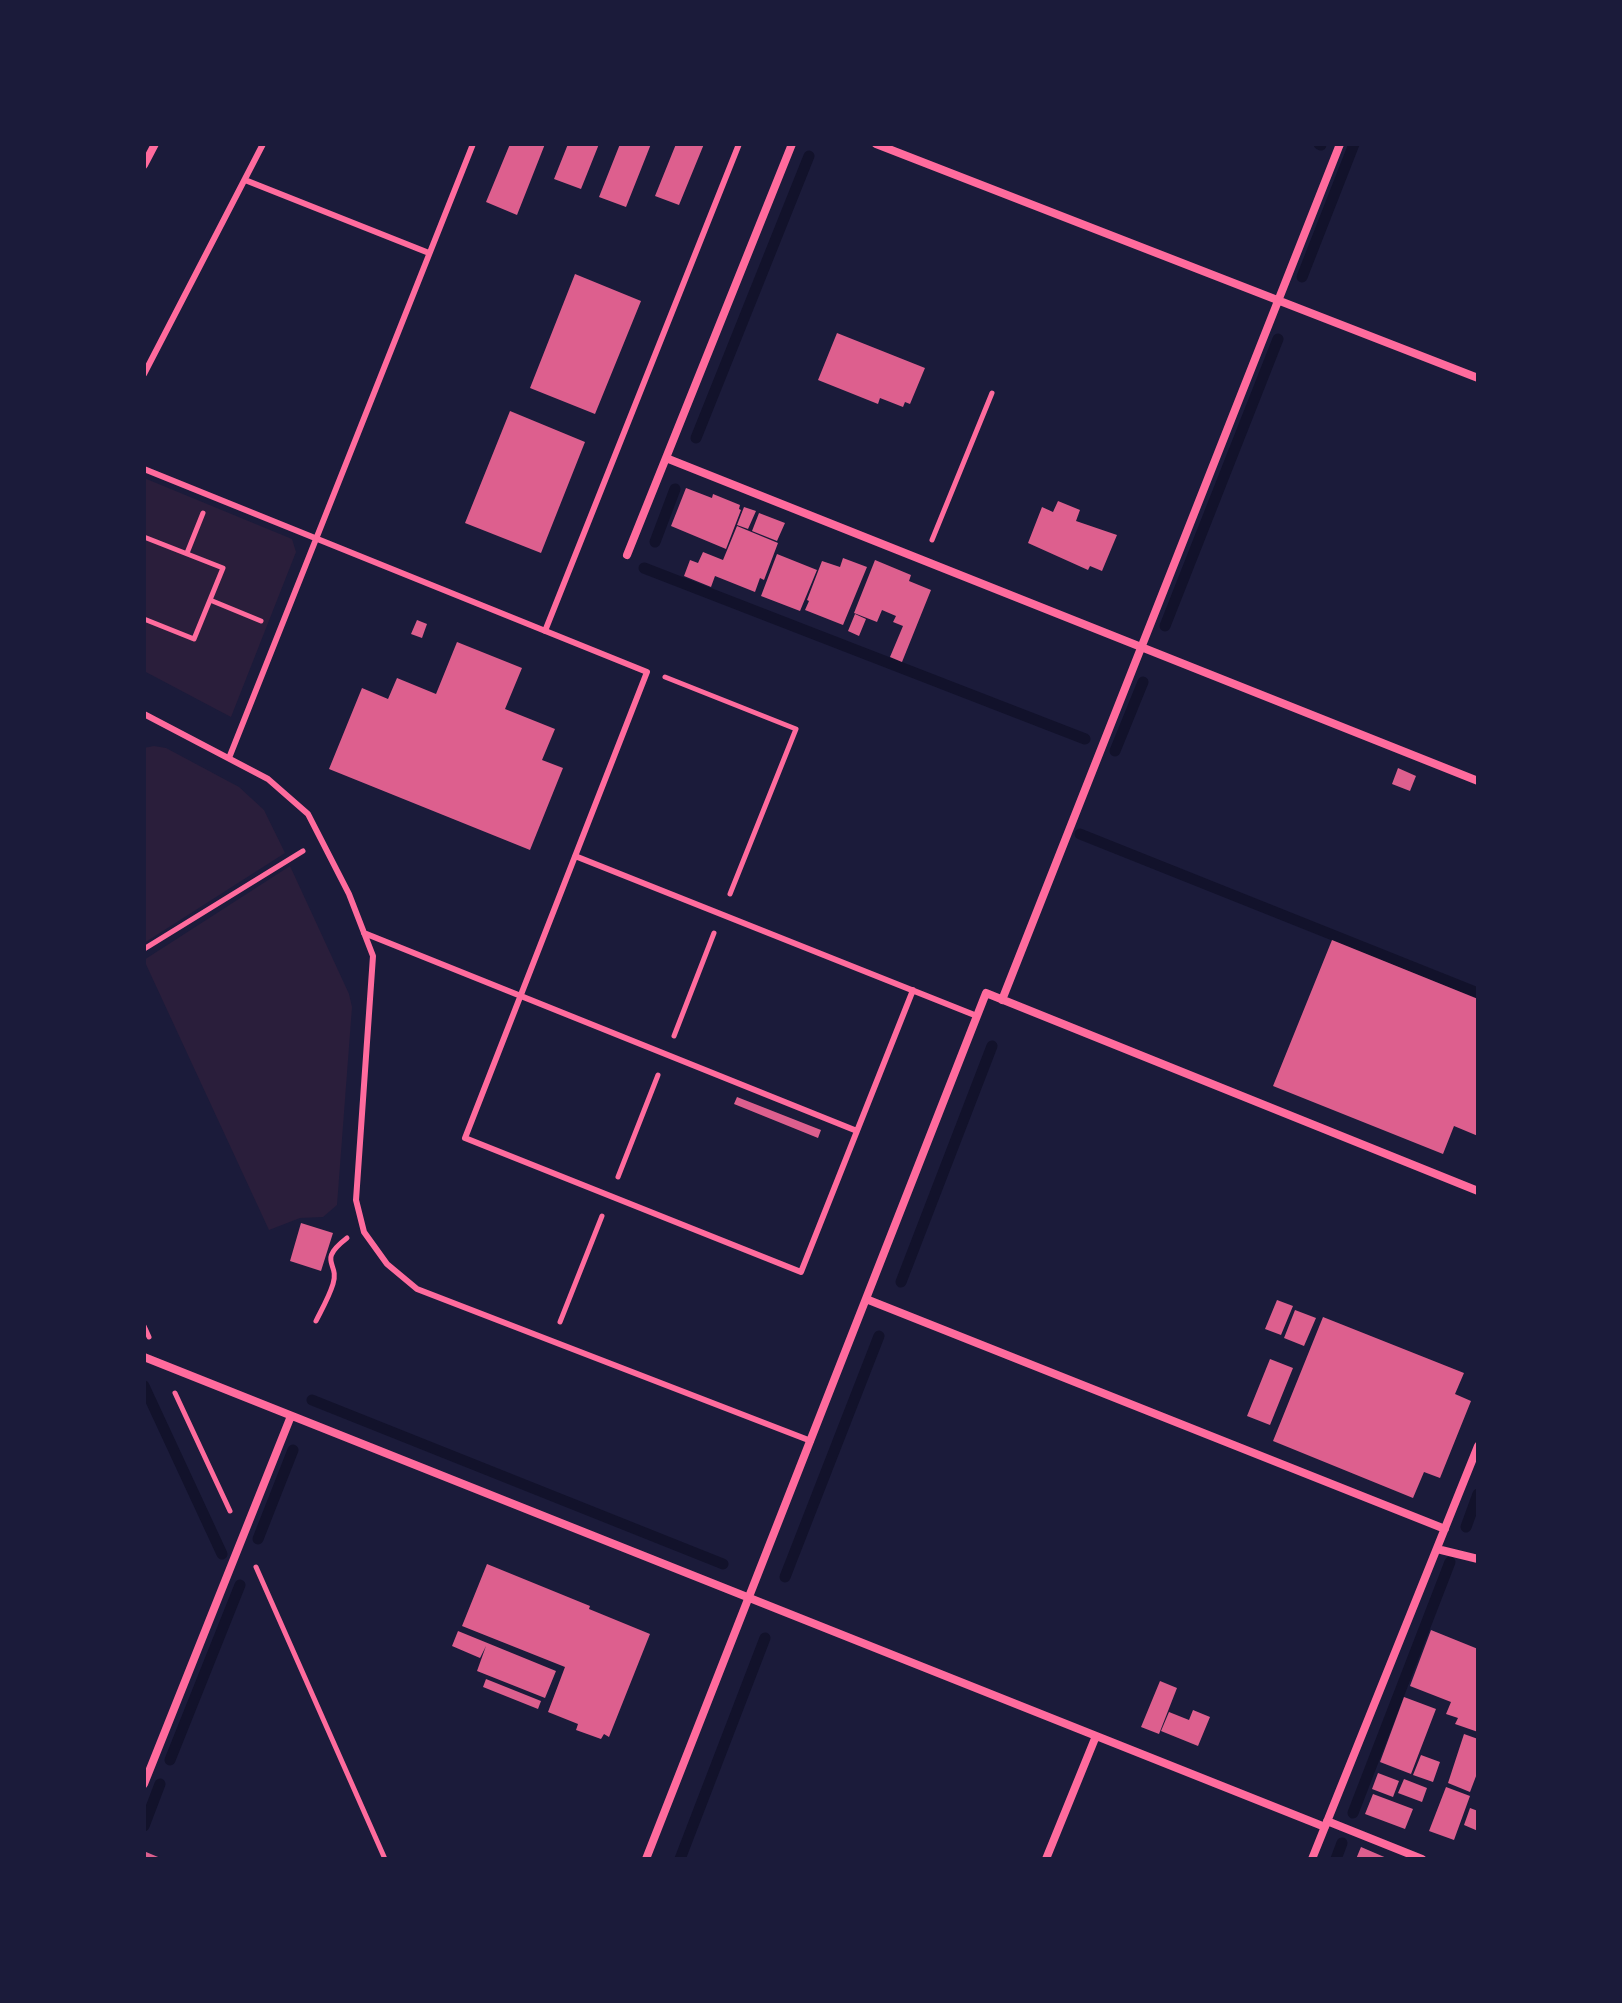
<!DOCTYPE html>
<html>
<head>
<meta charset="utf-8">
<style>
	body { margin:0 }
	#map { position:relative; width:1622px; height:2003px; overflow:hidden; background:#1b1b3a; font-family:"Varela Round",sans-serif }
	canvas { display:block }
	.frame { position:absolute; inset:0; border:146px solid #1b1b3a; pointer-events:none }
</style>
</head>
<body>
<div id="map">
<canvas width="1622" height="2003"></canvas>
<div class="frame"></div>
</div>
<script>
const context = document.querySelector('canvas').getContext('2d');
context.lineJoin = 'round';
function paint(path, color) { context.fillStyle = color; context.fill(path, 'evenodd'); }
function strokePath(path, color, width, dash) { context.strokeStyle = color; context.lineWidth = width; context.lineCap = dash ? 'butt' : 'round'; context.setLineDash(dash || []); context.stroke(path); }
const green = new Path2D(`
	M 144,478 L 292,539 L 296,552 L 231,717 L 144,671 Z
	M 154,746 L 166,748 L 239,787 L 264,810 L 285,853 L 144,943 L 144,748 Z
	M 290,866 L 349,994 L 352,1007 L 337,1205 L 323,1217 L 300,1218 L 269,1230 L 144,960 Z`);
const stream = new Path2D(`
	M 1319,144 L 1321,145
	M 1302,277 L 1354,144
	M 696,438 L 809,156
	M 655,542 L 675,489
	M 644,568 L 1085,739
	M 1165,626 L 1278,339
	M 1115,751 L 1143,682
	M 1080,834 L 1478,993
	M 901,1282 L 992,1046
	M 144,1386 L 222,1554
	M 312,1400 L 723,1564
	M 1466,1527 L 1478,1494
	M 258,1539 L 293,1450
	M 785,1577 L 879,1336
	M 170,1760 L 240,1585
	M 1353,1813 L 1450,1562
	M 144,1826 L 160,1784
	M 680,1859 L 765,1638
	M 1336,1859 L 1342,1843`);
const building = new Path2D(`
	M 510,144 L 545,144 L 517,215 L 486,202 Z
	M 568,144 L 599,144 L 581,189 L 554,179 Z
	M 620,144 L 651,144 L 626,207 L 599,197 Z
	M 676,144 L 704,144 L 679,205 L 655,196 Z
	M 575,274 L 641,301 L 595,414 L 530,388 Z
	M 837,333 L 925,368 L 910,404 L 905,402 L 903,407 L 880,398 L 878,404 L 818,380 Z
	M 510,411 L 585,442 L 541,553 L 465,523 Z
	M 686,488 L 712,498 L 713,494 L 740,505 L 739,509 L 741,510 L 726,549 L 671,526 Z
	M 1058,501 L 1080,510 L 1076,521 L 1117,535 L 1102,571 L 1090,566 L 1088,570 L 1028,543 L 1042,507 L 1053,512 Z
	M 744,507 L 756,511 L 748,529 L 737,525 Z
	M 759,513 L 785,523 L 777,541 L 752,531 Z
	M 737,526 L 778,543 L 764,580 L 760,578 L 755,592 L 715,576 L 711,587 L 684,576 L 690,560 L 698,563 L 703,552 L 723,560 Z
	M 777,554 L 817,570 L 800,611 L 761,596 Z
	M 843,558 L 867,567 L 843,625 L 805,610 L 809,601 L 807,600 L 822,561 L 840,567 Z
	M 875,560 L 911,575 L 909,581 L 931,590 L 902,662 L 890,657 L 903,626 L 893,622 L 896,616 L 882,610 L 877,622 L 854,613 Z
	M 855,614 L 866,619 L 859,636 L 848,631 Z
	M 417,620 L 427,624 L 422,638 L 411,634 Z
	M 457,642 L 522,668 L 505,709 L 555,729 L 542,760 L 563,768 L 530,850 L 329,769 L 362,688 L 388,699 L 397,678 L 436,694 Z
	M 1398,768 L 1416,776 L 1410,791 L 1392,784 Z
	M 1332,940 L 1478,999 L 1478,1136 L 1454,1126 L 1443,1154 L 1273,1086 Z
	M 737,1097 L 821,1130 L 818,1138 L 734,1104 Z
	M 301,1223 L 333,1233 L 321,1271 L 290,1261 Z
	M 1277,1300 L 1293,1306 L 1281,1335 L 1265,1329 Z
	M 1295,1310 L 1316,1318 L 1304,1346 L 1284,1338 Z
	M 1323,1317 L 1464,1373 L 1455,1394 L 1471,1401 L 1440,1478 L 1424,1472 L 1413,1498 L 1273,1441 Z
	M 1270,1359 L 1293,1368 L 1270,1425 L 1247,1416 Z
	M 487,1564 L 590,1606 L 589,1609 L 650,1634 L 609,1737 L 604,1734 L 601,1739 L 576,1730 L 578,1724 L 548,1712 L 565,1667 L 462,1626 Z
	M 1431,1630 L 1478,1649 L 1478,1732 L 1455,1724 L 1458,1718 L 1446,1714 L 1451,1702 L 1410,1686 Z
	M 458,1631 L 556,1671 L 545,1698 L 477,1671 L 486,1646 L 480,1658 L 452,1646 Z
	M 486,1679 L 541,1701 L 538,1709 L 483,1687 Z
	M 1160,1681 L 1177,1688 L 1159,1734 L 1141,1727 Z
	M 1404,1697 L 1436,1709 L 1411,1774 L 1380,1762 Z
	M 1193,1710 L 1210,1717 L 1198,1746 L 1161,1731 L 1169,1712 L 1189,1720 Z
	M 1464,1734 L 1478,1739 L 1478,1771 L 1470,1792 L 1448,1783 Z
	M 1421,1755 L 1440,1762 L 1433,1782 L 1413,1775 Z
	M 1378,1773 L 1399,1781 L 1393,1797 L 1372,1789 Z
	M 1404,1779 L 1427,1788 L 1422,1802 L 1398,1793 Z
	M 1446,1787 L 1470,1796 L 1454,1840 L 1429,1831 Z
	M 1373,1794 L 1413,1809 L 1405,1829 L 1365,1814 Z
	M 1470,1808 L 1478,1811 L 1478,1831 L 1464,1825 Z
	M 1361,1847 L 1389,1859 L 1356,1859 Z
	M 146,1852 L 163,1859 L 144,1859 Z`);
const path = new Path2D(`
	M 144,537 L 223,568 L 194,639 L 144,619
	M 932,540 L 992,393
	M 187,553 L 203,513
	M 210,600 L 261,621
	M 665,677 L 796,729 L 730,894
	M 144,949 L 303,851
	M 674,1036 L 714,933
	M 618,1177 L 658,1075
	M 316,1321 C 322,1309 329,1297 333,1284 C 340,1262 316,1262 347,1238
	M 560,1322 L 602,1216
	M 144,1326 L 149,1337
	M 175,1393 L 230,1511
	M 256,1567 L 385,1859`);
const service = new Path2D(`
	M 245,180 L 429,253
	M 144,374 L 263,144
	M 144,469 L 647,672 L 465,1138 L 801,1272 L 913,990
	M 545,631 L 739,144
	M 144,714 L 268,779 L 308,814 L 349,894 L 373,956 L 356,1200 L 364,1232 L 387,1264 L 417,1289 L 811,1441
	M 229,758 L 473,144
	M 575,856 L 977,1016
	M 364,933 L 857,1131`);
const minor = new Path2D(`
	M 876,144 L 1478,378
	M 144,165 L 155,144
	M 666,458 L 1478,781
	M 627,555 L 792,144
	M 1002,1000 L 1340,144
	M 866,1299 L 1445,1529
	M 144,1357 L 1325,1827
	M 1437,1549 L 1478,1559
	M 144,1784 L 291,1416
	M 1327,1821 L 1422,1859
	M 646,1859 L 986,993 L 1478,1191
	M 1046,1859 L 1096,1736
	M 1312,1859 L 1478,1446`);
paint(green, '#2a1e3b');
strokePath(stream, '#12122b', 11);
paint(building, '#dd5f8e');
strokePath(path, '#ff6b9d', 5);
strokePath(service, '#ff6b9d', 6);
strokePath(minor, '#ff6b9d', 8);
</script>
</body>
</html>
